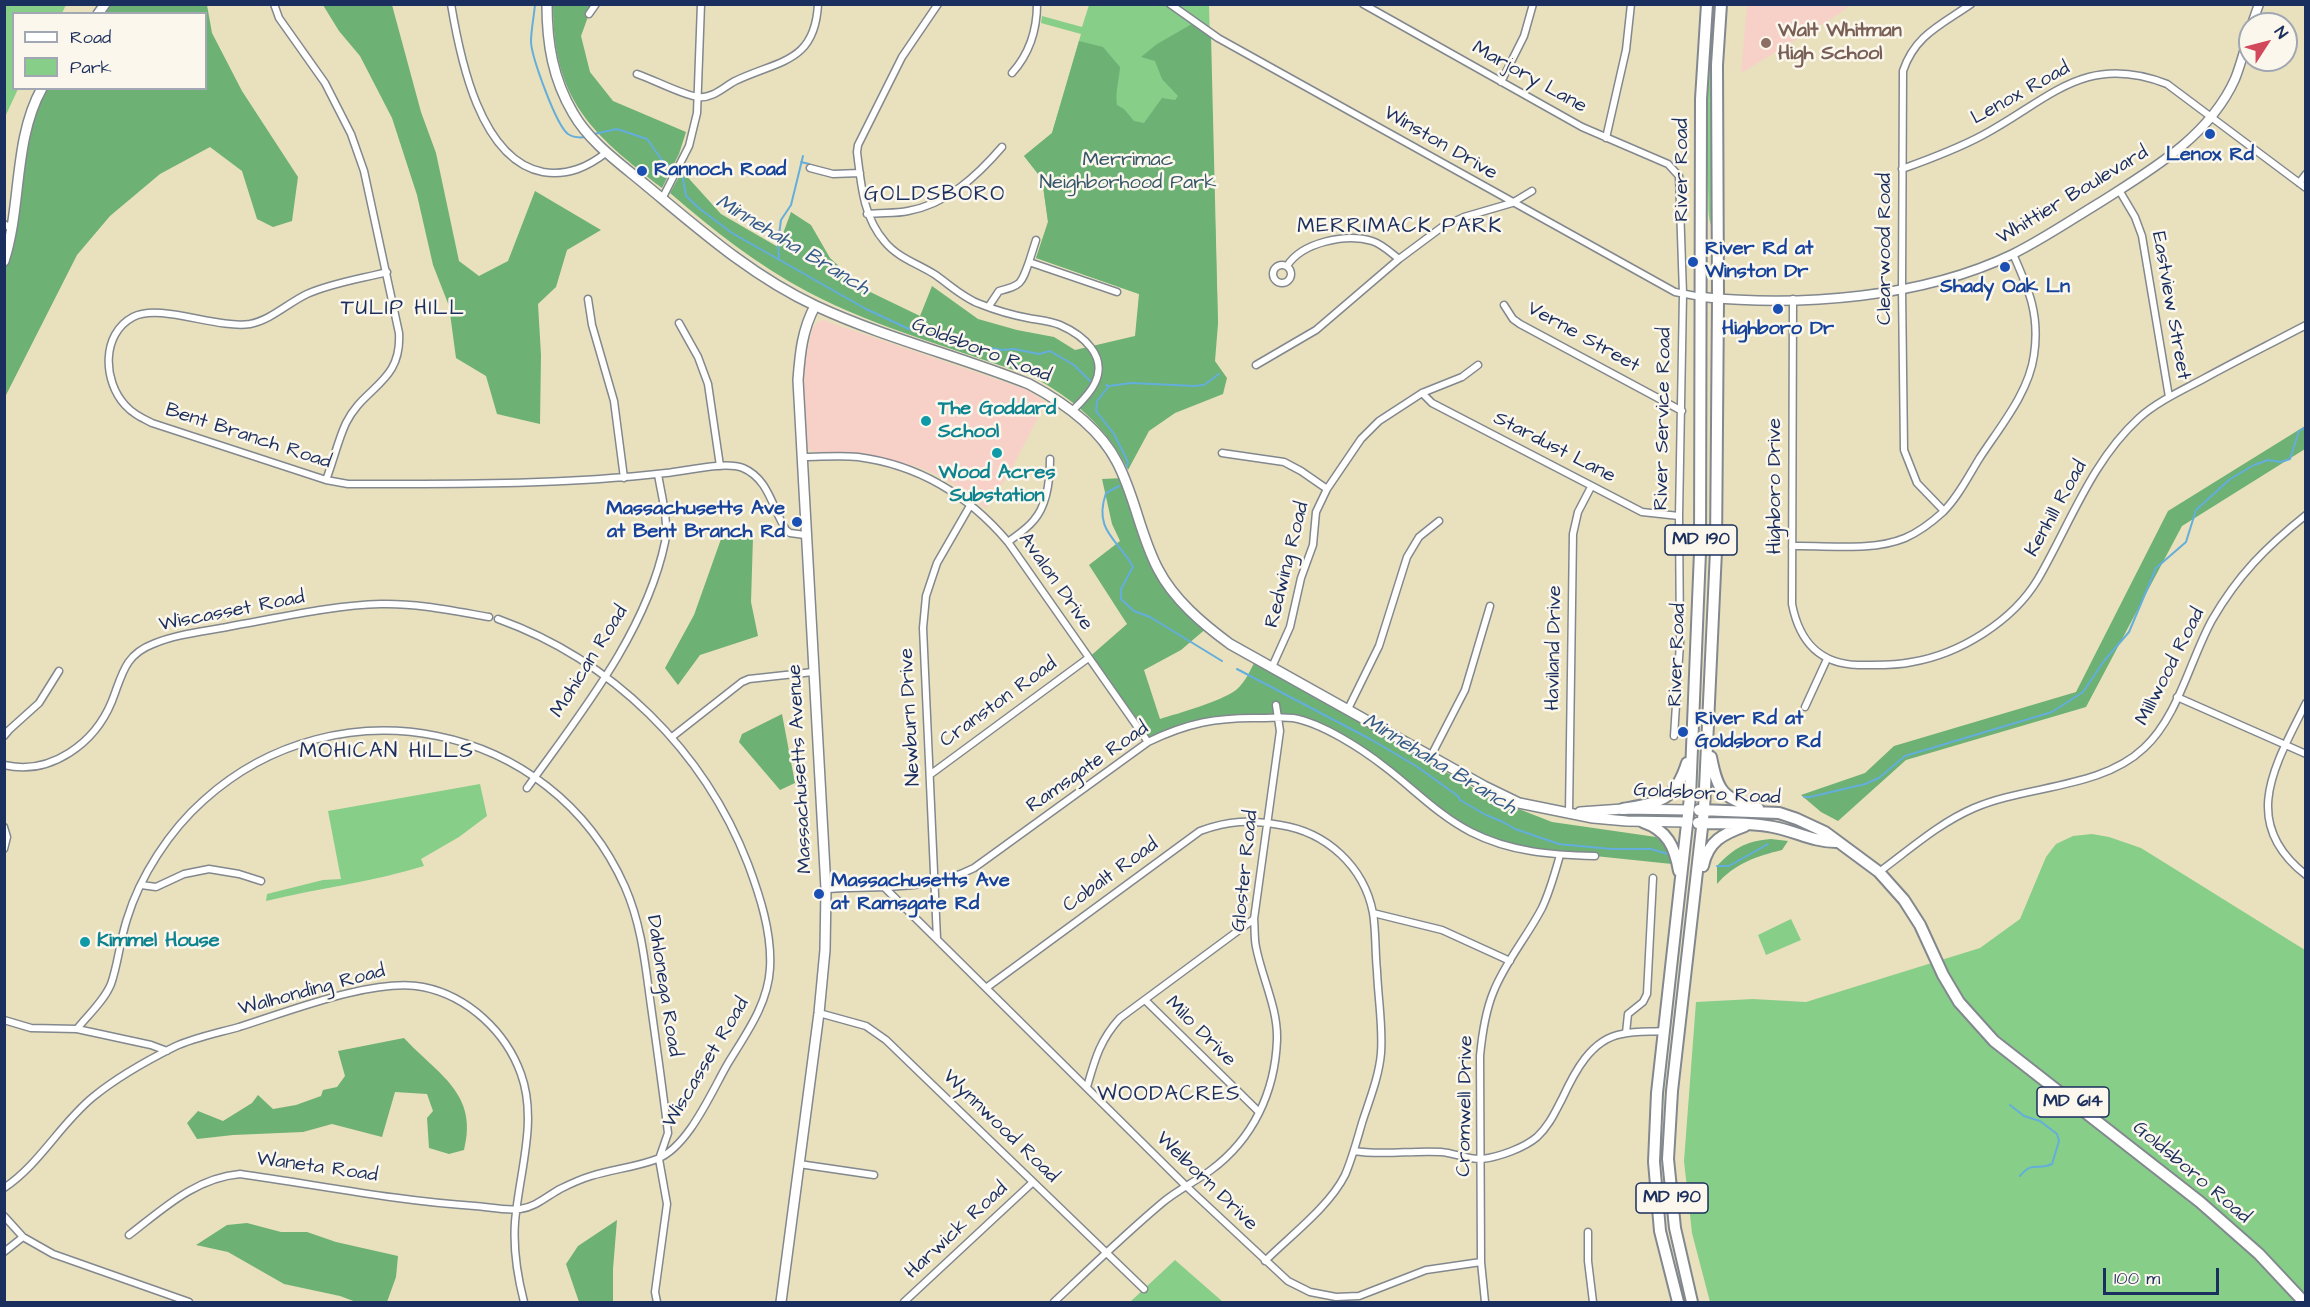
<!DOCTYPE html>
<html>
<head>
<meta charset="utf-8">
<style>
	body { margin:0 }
	#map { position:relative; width:2310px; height:1307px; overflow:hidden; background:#e9e0bd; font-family:"Architects Daughter",sans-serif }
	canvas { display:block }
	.frame { position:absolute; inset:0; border:6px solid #1b2f5e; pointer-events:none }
	.legend { position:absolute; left:12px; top:12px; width:195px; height:78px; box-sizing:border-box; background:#fbf7ec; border:2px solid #a1a7b3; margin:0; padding:8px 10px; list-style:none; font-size:18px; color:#1b2f5e }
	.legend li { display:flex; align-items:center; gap:12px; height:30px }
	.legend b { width:30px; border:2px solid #a1a7b3 }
	.north { position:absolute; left:2238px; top:12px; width:60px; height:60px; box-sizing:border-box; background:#fbf7ec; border:2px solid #a1a7b3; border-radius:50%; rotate:54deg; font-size:16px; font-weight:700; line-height:24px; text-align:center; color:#1b2f5e }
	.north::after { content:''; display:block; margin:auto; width:21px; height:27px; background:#d1495b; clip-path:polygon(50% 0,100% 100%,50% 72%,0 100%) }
	.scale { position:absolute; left:2103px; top:1268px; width:116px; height:27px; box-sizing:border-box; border:3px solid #1b2f5e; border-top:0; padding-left:8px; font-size:18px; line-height:21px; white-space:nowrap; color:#1b2f5e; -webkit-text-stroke:4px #fbf7ec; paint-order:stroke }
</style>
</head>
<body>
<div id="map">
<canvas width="2310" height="1307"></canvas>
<div class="frame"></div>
<ul class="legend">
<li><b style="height:8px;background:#fff"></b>Road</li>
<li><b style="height:16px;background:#87ce89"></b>Park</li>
</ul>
<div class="north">N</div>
<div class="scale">100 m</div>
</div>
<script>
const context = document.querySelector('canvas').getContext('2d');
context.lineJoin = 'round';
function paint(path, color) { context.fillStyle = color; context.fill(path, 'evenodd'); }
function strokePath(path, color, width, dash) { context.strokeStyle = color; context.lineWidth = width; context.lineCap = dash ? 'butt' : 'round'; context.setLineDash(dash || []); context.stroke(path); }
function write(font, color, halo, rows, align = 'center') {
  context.font = font + ' "Architects Daughter",sans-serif'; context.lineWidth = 5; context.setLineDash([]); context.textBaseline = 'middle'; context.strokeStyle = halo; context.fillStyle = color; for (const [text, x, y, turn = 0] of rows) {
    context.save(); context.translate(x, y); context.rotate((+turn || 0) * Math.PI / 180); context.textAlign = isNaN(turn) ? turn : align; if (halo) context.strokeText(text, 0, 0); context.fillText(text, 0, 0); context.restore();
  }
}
const built = new Path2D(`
	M 1747,5 L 1747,4 L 1850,5 L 1839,14 L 1741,73 Z
	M 822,320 L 1025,389 L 1046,402 L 1009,474 L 986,509 L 963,490 L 938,475 L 915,466 L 867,455 L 814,452 L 806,448 L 804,368 L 812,329 L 817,323 Z`);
const green = new Path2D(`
	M 5,4 L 66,5 L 62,13 L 14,14 L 14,88 L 18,89 L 5,117 Z
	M 1089,5 L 1209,5 L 1218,324 L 1139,294 L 1036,258 L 1048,222 L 1042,179 L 1024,156 L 1052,133 L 1081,34 L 1041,23 L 1042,16 L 1082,27 Z
	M 1711,5 L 1716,5 L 1712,227 C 1707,218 1709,202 1708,191 C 1705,129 1707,67 1711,5 Z
	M 480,784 L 487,816 L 459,837 L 421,859 L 424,866 C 372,882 319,888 266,901 L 267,894 L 323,880 L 341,879 L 328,811 Z
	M 2092,834 L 2109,837 L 2141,848 L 2305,950 L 2305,1302 L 1710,1302 L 1692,1233 L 1684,1161 L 1696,1002 L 1753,999 L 1806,1002 L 1980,948 L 2020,919 L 2046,857 L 2056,844 L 2073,836 Z
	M 1791,919 L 1801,940 L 1766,955 L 1758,935 Z
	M 1175,1260 L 1223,1302 L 1130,1302 Z`);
const forest = new Path2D(`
	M 105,5 L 207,5 L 212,33 L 242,91 L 298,177 L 292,221 L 273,227 L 257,219 L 242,171 L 210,147 L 160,174 L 110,216 L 77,255 L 5,397 L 5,261 L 27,125 L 42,88 L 206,88 L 206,14 L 98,13 Z
	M 323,5 L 392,5 L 421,112 L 436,153 L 459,261 L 479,276 L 508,261 L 535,191 L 601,230 L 567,250 L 556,287 L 538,304 L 541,355 L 540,424 L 497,414 L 486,376 L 456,358 L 449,306 L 433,265 L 417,195 L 392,118 L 360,56 L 339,31 Z
	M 553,5 L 596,5 L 589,14 L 581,36 L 590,72 L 613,101 L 686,132 L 679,154 L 662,188 C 591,133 553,100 553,5 Z
	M 1192,24 L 1211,35 L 1218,324 L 1215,361 L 1227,378 L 1223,394 L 1175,413 L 1149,431 L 1128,470 C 1107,427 1073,398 1031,376 C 956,349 879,329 808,292 C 757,265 713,230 670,193 L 682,171 L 721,214 L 778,247 L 791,212 L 811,225 L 830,258 L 864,289 L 920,316 L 932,286 L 978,319 L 1017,330 L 1054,337 L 1075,350 L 1135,336 L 1139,294 L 1036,258 L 1048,222 L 1042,179 L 1024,156 L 1052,133 L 1079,41 L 1103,47 L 1120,67 C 1119,81 1115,92 1117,105 L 1124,109 L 1134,121 L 1144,123 L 1162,98 L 1175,100 L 1178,96 L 1162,79 L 1155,61 L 1141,57 L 1157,44 Z
	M 2305,426 L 2305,449 L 2182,526 L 2086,707 L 1906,760 L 1838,821 L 1821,812 L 1801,795 L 1865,773 L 1894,746 L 2076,692 L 2168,511 Z
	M 1124,478 L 1159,571 L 1208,627 L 1181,650 L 1144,670 L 1160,719 C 1179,713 1220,702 1236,690 C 1245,683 1251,669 1256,659 L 1488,797 L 1552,822 L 1656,837 L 1667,846 L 1672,864 L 1595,856 L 1541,854 L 1471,832 L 1353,745 L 1299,720 L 1205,720 L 1148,742 L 1087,659 L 1127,624 L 1089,565 L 1120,541 L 1112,524 L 1102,479 Z
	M 753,537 L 751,602 L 758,636 L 700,655 L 678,685 L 665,668 L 694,615 L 721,539 Z
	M 782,714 L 795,783 L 780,790 L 739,742 L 742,734 Z
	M 1771,839 L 1788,841 L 1782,850 C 1757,856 1734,864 1717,884 L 1717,866 C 1734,848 1746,841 1771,839 Z
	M 404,1038 C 437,1074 479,1093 464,1150 L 449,1154 L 429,1148 L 427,1118 L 433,1111 L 427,1094 L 395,1092 L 382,1137 L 332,1124 L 303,1132 L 233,1135 L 197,1139 L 187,1123 L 198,1111 L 223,1121 L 252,1103 L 258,1095 L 273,1109 L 296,1105 L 321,1096 L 323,1090 L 337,1087 L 345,1076 L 338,1051 Z
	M 617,1220 L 613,1269 L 613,1302 L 579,1302 L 566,1264 L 578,1246 Z
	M 247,1223 L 281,1232 L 307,1232 L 336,1242 L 398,1256 L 396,1277 L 387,1302 L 356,1302 L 340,1296 L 284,1284 L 228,1252 L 196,1245 L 227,1225 Z`);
const stream = new Path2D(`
	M 535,4 C 534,17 531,30 531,42 C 532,58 556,125 568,134 C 574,138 579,138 586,137
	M 594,134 L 617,129 L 647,139 L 662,160 L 683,178 L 686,196 L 700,209 L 732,233 L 866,309 L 909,329 L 953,341 L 1002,350 L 1014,349 L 1039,354 L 1050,351 L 1074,365 L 1090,381
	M 801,162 L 809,164
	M 779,259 L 778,242 L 781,220 L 791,205 L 803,156
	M 1106,385 L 1109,386 L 1097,401 L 1096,411 L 1114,434 L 1128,462 L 1127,466
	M 1109,386 L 1131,383 L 1195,386 L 1204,385 L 1219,374
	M 1119,486 L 1106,493 C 1093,531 1118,539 1133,567 L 1121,589 L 1121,599 L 1134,611 L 1150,617 L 1222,661
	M 1237,669 L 1370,739 L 1416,766 L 1458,796 L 1460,800 L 1486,815 L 1503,822 L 1515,829 L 1559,844 L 1611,849 L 1651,849 L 1671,855
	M 1804,797 L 1810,797 L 1865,784 L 1879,778 L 1905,756 L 2052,712 L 2083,692 L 2104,661 L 2129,632 L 2156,568 L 2186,542 L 2196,510 L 2230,479 L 2254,465 L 2268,460 L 2281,462 L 2290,459 L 2299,431 L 2306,427
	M 1717,866 L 1729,866 L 1768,844
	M 2010,1105 L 2024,1116 L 2040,1121 L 2057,1134 L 2059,1141 L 2052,1164 C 2038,1171 2033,1160 2020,1176`);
const minor = new Path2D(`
	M 274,4 L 279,18 L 325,83 L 351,134 L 364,171 L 399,333 C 402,383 364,386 346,423 C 338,440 333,462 326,480
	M 451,4 C 460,58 480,160 543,172 C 568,176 588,167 607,152
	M 938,4 L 902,57 L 858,145 L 857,152 C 861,184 863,217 885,242 C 897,257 918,264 934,274 C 949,284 963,298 980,304 C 995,310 1012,315 1028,318 C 1038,320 1050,321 1060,325 C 1083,335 1108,356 1095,383 C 1090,394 1080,403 1072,411
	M 1170,4 L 1218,38 L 1675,292 L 1701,297
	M 1363,4 L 1582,127 L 1668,164 L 1679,176 L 1683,294 L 1679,516 L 1680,643 L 1674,736
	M 589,14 L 596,4
	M 1012,73 C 1030,53 1037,31 1037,4
	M 637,74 C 652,79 685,96 698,97 C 712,99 724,87 735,81 C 779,60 815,63 818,4
	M 1501,82 L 1524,36 L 1533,4
	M 1606,138 L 1626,50 L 1631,4
	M 810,168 L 833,174 L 860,173
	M 1902,169 C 1930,159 1957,149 1983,135 C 2050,99 2085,52 2167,84 L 2306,188
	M 2299,183 L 2306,174
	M 2119,190 L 2135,217 L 2142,236 L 2169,397
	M 662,199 L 689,146 L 697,113 L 701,4
	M 867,214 C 881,212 895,214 908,211 C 947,204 977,176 1002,147
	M 4,224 L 12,229
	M 1029,262 L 1036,240
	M1273 274a9 9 0 1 1 18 0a9 9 0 1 1-18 0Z
	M 1287,266 C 1302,242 1347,233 1372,241 C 1382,244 1391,253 1399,259
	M 387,272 C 360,279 332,283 307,294 C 288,303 271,320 250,324 C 216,329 160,303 133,317 C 101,334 103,381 125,405 C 133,414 142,418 152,423 L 326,480 L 348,484 C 455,484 560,485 666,473 C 686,471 725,461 743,468 C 769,479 772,508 786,530 L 790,533 L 805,535
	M 588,299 L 592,325 L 614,401 L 624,478
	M 1793,299 L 1792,604 C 1799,640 1818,664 1858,665 C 1876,665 1894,666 1912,662 C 1960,654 2013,621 2038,579 C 2070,524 2091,462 2139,418 C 2158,401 2183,390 2205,378 C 2238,360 2272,343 2306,325
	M 1504,305 L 1513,319 L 1520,324 L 1682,411
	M 989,306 L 999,291 C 1021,285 1021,285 1029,262 L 1117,292
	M 679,323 L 698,357 L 708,384 L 720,466
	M 1256,365 L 1316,330 L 1399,259 L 1442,227 L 1464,217 L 1512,203 L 1532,191
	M 1422,393 L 1432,403 L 1642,512 L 1679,516
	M 1222,453 L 1284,462 L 1301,471 L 1327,489
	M 803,457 C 821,457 840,455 858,457 C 919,465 969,496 1008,542 L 1148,742
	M 1944,511 L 1917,483 L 1904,450 L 1902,289 L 1903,71 C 1915,35 1941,25 1971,4
	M 1008,542 C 1017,535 1027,529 1034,520 C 1047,505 1050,478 1050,459
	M 1792,546 C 1828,545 1871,552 1905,538 C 1919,532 1932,522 1943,512 C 1958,497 1968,477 1979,459 C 1999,428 2029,393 2034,355 C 2040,315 2029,290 2013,254
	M 1272,667 L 1290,627 L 1301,578 L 1313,545 L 1316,512 L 1327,489 L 1361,439 L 1379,421 L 1422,393 L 1462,377 L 1478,365
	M 2177,697 L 2306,754
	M 2306,703 C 2276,764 2238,822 2306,875
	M 1805,707 L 1827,659
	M 1348,709 L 1379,646 L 1407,557 L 1419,537 L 1439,521
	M 4,736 L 9,730 L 39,703 L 59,671
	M 672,737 L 742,682 L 749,679 L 813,672
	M 1431,756 L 1465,690 L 1490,606
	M 4,765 C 51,776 95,743 112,701 C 122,676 124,655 153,644 C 179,633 210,631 237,625 C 282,617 335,605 381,604 C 417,603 454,611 489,617
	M 931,774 L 1087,659
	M 527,788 C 580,714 646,633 665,542 C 669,521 661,494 658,474
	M 1569,813 L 1573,534 L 1578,512 L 1591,487
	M 4,827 L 7,837 L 4,849
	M 1879,872 C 1909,850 1939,823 1974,808 C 2027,785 2101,789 2144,748 C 2178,717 2190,660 2212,620 C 2238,575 2266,547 2306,515
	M 141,885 L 156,887 L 184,874 L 209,869 L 239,874 L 261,881
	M 883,886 L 1186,1186 L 1288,1281 L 1310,1292 L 1336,1297 L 1359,1296 L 1426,1270 L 1481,1262
	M 826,889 C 874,886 930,891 974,868 L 1148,742 C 1187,723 1217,717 1261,718 C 1271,718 1283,717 1293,718 C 1322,723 1362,749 1385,767 C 1414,789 1438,815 1471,832 C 1510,852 1552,855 1595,856
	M 1373,913 L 1442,930 L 1510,961
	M 937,939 L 923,628 L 926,596 L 937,563 L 971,504
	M 986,988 L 1200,831 C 1230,820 1249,820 1280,825 C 1326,832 1364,866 1373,913 C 1376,931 1375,952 1377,971 C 1378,998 1383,1026 1381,1053 C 1379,1077 1369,1101 1362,1123 C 1357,1140 1352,1159 1345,1175 C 1329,1207 1290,1236 1265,1261
	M 1145,1000 L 1259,1112
	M 819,1013 L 866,1026 L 886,1040 L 1144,1289
	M 4,1020 L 31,1028 L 77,1029 L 151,1045 L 167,1051
	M 77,1029 C 88,1015 104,1001 111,984 C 118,964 120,940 127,919 C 140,876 170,830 204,800 C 337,680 551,720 625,887 C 642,926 645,964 651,1006 C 657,1049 663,1091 668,1133 L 659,1159 L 667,1204 L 655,1292 L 657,1302
	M 1626,1033 L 1628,1014 L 1643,1002 L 1647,994 L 1653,878
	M 1087,1087 C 1095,1059 1100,1040 1120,1018 L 1254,919
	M 1354,1151 C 1382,1156 1412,1150 1441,1152 C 1454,1153 1469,1160 1482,1159 C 1499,1157 1524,1148 1537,1137 C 1549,1126 1555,1112 1562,1099 C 1574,1073 1591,1039 1622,1034 C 1636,1031 1650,1032 1664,1031
	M 799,1164 L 874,1175
	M 4,1188 C 40,1164 60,1124 93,1097 C 115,1079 148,1060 174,1047 C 193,1038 218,1033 239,1027 C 287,1012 375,977 423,987 C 468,996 506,1032 521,1074 C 538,1121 519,1173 515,1222 C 513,1250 517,1275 524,1302
	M 4,1216 L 23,1237 L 53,1254 L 189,1302
	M 1588,1232 L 1588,1261 L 1593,1302
	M 129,1235 C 163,1209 195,1178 240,1174 C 318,1185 397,1201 475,1206 C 489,1207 506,1211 520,1209 C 536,1207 547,1196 560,1189 C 570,1184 581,1179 591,1176 C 613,1169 637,1167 657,1159 C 688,1147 711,1093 727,1065 C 745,1035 768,1005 770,968 C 772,933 760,896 748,864 C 704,750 612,660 498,619
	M 4,1252 L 23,1237
	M 904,1302 L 1032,1183
	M 1054,1302 C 1089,1269 1124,1235 1162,1203 C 1177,1190 1195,1182 1211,1170 C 1253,1139 1275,1092 1277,1040 C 1278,1008 1262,978 1256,947 C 1254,938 1255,928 1254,919 L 1280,731 L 1276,705
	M 1485,1302 L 1481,1262 L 1480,1056 C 1482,1035 1485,1013 1493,993 C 1505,962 1527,937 1542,908 C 1550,891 1555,873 1560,855`);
const tertiary = new Path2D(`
	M 2252,24 L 2259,4
	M 1702,297 C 1801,307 1922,298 2013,254 C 2043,239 2071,220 2099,203 C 2151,170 2209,137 2235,79 C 2241,64 2245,47 2250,32`);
const secondary = new Path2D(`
	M 547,4 C 547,44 553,79 573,113 C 590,143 621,164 647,186 C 700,230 753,277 816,306 C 885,338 959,356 1029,384 C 1063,402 1099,427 1117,462 C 1135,496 1140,535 1158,569 C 1174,600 1203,624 1230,644 L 1484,786 L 1519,803 L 1593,818 L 1627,821 L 1688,822
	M 98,14 L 105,4
	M 4,261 C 22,206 13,140 42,88
	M 1580,812 L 1623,809 L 1689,810
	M 781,1302 L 819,1013 L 825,950 L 826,889 L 798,380 C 800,354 802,330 815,306`);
const primary = new Path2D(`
	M 1711,757 C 1718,793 1723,798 1758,808
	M 1623,809 C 1660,802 1675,801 1687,763
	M 1699,810 L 1779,813 L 1797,819 L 1825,832 L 1879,872 L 1904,900 L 1920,925 L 1943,975 L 1959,1002 L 1994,1041 L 2200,1202 L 2259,1254 L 2304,1302
	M 1643,822 C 1667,830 1675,847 1679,871
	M 1698,823 C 1723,824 1748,822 1773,827 C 1795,831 1814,842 1836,842
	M 1703,866 C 1708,841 1723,834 1745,826
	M 1678,1302 L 1660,1231 L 1654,1162 L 1657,1093 L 1690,797 L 1700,552 L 1701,99 L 1707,4
	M 1692,1302 L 1675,1228 L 1668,1159 L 1672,1091 L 1704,810 L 1716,551 L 1718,299 L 1717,65 L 1721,4`);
const markers = [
	[1766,43,6,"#8d6e63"],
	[2210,134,6,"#1a4fb4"],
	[642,171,6,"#1a4fb4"],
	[1693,262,6,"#1a4fb4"],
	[2005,267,6,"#1a4fb4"],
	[1778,309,6,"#1a4fb4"],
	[926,421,6,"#0f9aa8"],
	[997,453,6,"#0f9aa8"],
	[797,522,6,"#1a4fb4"],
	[1683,732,6,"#1a4fb4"],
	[819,894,6,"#1a4fb4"],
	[85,942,6,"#0f9aa8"]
];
const shields = [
	[1701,540,72],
	[2073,1102,72],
	[1672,1198,72]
];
const shieldNames = [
	["MD 190",1701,540],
	["MD 614",2073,1102],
	["MD 190",1672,1198]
];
const educationNames = [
	["Walt Whitman",1778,32],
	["High School",1778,55]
];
const streetNames = [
	["Marjory Lane",1529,78,29],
	["Lenox Road",2021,94,-29],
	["Winston Drive",1440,144,30],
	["River Road",1683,170,-90],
	["Whittier Boulevard",2073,196,-31],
	["Clearwood Road",1886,249,-90],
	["Eastview Street",2170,306,80],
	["Verne Street",1583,338,29],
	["Goldsboro Road",981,351,21],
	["River Service Road",1664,419,-89],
	["Bent Branch Road",248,437,18],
	["Stardust Lane",1554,448,27],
	["Highboro Drive",1776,486,-90],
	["Kenhill Road",2057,509,-61],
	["Redwing Road",1288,565,-76],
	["Avalon Drive",1055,582,55],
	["Wiscasset Road",232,612,-11],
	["Haviland Drive",1555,648,-89],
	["River Road",1678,655,-88],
	["Mohican Road",590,662,-58],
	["Millwood Road",2171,667,-63],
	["Cranston Road",999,703,-36],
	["Newburn Drive",911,717,-93],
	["Ramsgate Road",1088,768,-35],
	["Massachusetts Avenue",801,769,-93],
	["Goldsboro Road",1707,795,3],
	["Gloster Road",1246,871,-84],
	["Cobalt Road",1111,876,-36],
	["Dahlonega Road",663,986,81],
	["Walhonding Road",312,991,-15],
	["Milo Drive",1200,1032,45],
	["Wiscasset Road",707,1063,-59],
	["Cromwell Drive",1466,1106,-89],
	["Wynnwood Road",1000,1127,44],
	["Waneta Road",317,1168,8],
	["Goldsboro Road",2191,1173,40],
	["Welborn Drive",1206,1182,44],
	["Harwick Road",957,1231,-43]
];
const transitNames = [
	["Lenox Rd",2210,156,"center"],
	["Rannoch Road",654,171],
	["River Rd at",1705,250],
	["Winston Dr",1705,273],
	["Shady Oak Ln",2005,288,"center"],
	["Highboro Dr",1778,330,"center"],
	["Massachusetts Ave",785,510,"right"],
	["at Bent Branch Rd",785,533,"right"],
	["River Rd at",1695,720],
	["Goldsboro Rd",1695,743],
	["Massachusetts Ave",831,882],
	["at Ramsgate Rd",831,905]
];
const parkNames = [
	["Merrimac",1128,161],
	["Neighborhood Park",1128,184]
];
const cultureNames = [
	["The Goddard",938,410],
	["School",938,433],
	["Wood Acres",997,474,"center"],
	["Substation",997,497,"center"],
	["Kimmel House",97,942]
];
const neighbourhoodNames = [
	["GOLDSBORO",935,196],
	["MERRIMACK PARK",1400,228],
	["TULIP HILL",403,310],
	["MOHICAN HILLS",387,753],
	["WOODACRES",1169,1096]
];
const waterNames = [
	["Minnehaha Branch",792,246,31],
	["Minnehaha Branch",1439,765,31]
];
paint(built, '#f7d1c8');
paint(green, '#87ce89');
paint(forest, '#6db175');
strokePath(stream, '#63aedb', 2);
strokePath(minor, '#82888e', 9);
strokePath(tertiary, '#82888e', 11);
strokePath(secondary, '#82888e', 12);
strokePath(primary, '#82888e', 14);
strokePath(minor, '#fff', 6);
strokePath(tertiary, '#fff', 8);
strokePath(secondary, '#fff', 9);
strokePath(primary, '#fff', 10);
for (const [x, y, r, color] of markers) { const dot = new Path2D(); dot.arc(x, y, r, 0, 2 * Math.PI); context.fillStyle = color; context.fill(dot); strokePath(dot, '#fbf7ec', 2); }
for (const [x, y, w] of shields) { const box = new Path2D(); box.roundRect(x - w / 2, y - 15, w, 30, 4.5); context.fillStyle = '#fbf7ec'; context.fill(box); strokePath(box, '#1b2f5e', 1.5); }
write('bold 18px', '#1b2f5e', null, shieldNames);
write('bold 20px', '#785e54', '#fbf7ec', educationNames, 'left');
write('20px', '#1b2f5e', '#fbf7ec', streetNames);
write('bold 20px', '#164399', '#fbf7ec', transitNames, 'left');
write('20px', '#365769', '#fbf7ec', parkNames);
write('bold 20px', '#0d838f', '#fbf7ec', cultureNames, 'left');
context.letterSpacing = '1.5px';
write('21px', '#1b2f5e', '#fbf7ec', neighbourhoodNames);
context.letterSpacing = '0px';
write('italic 21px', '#345b8a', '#fbf7ec', waterNames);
</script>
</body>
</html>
